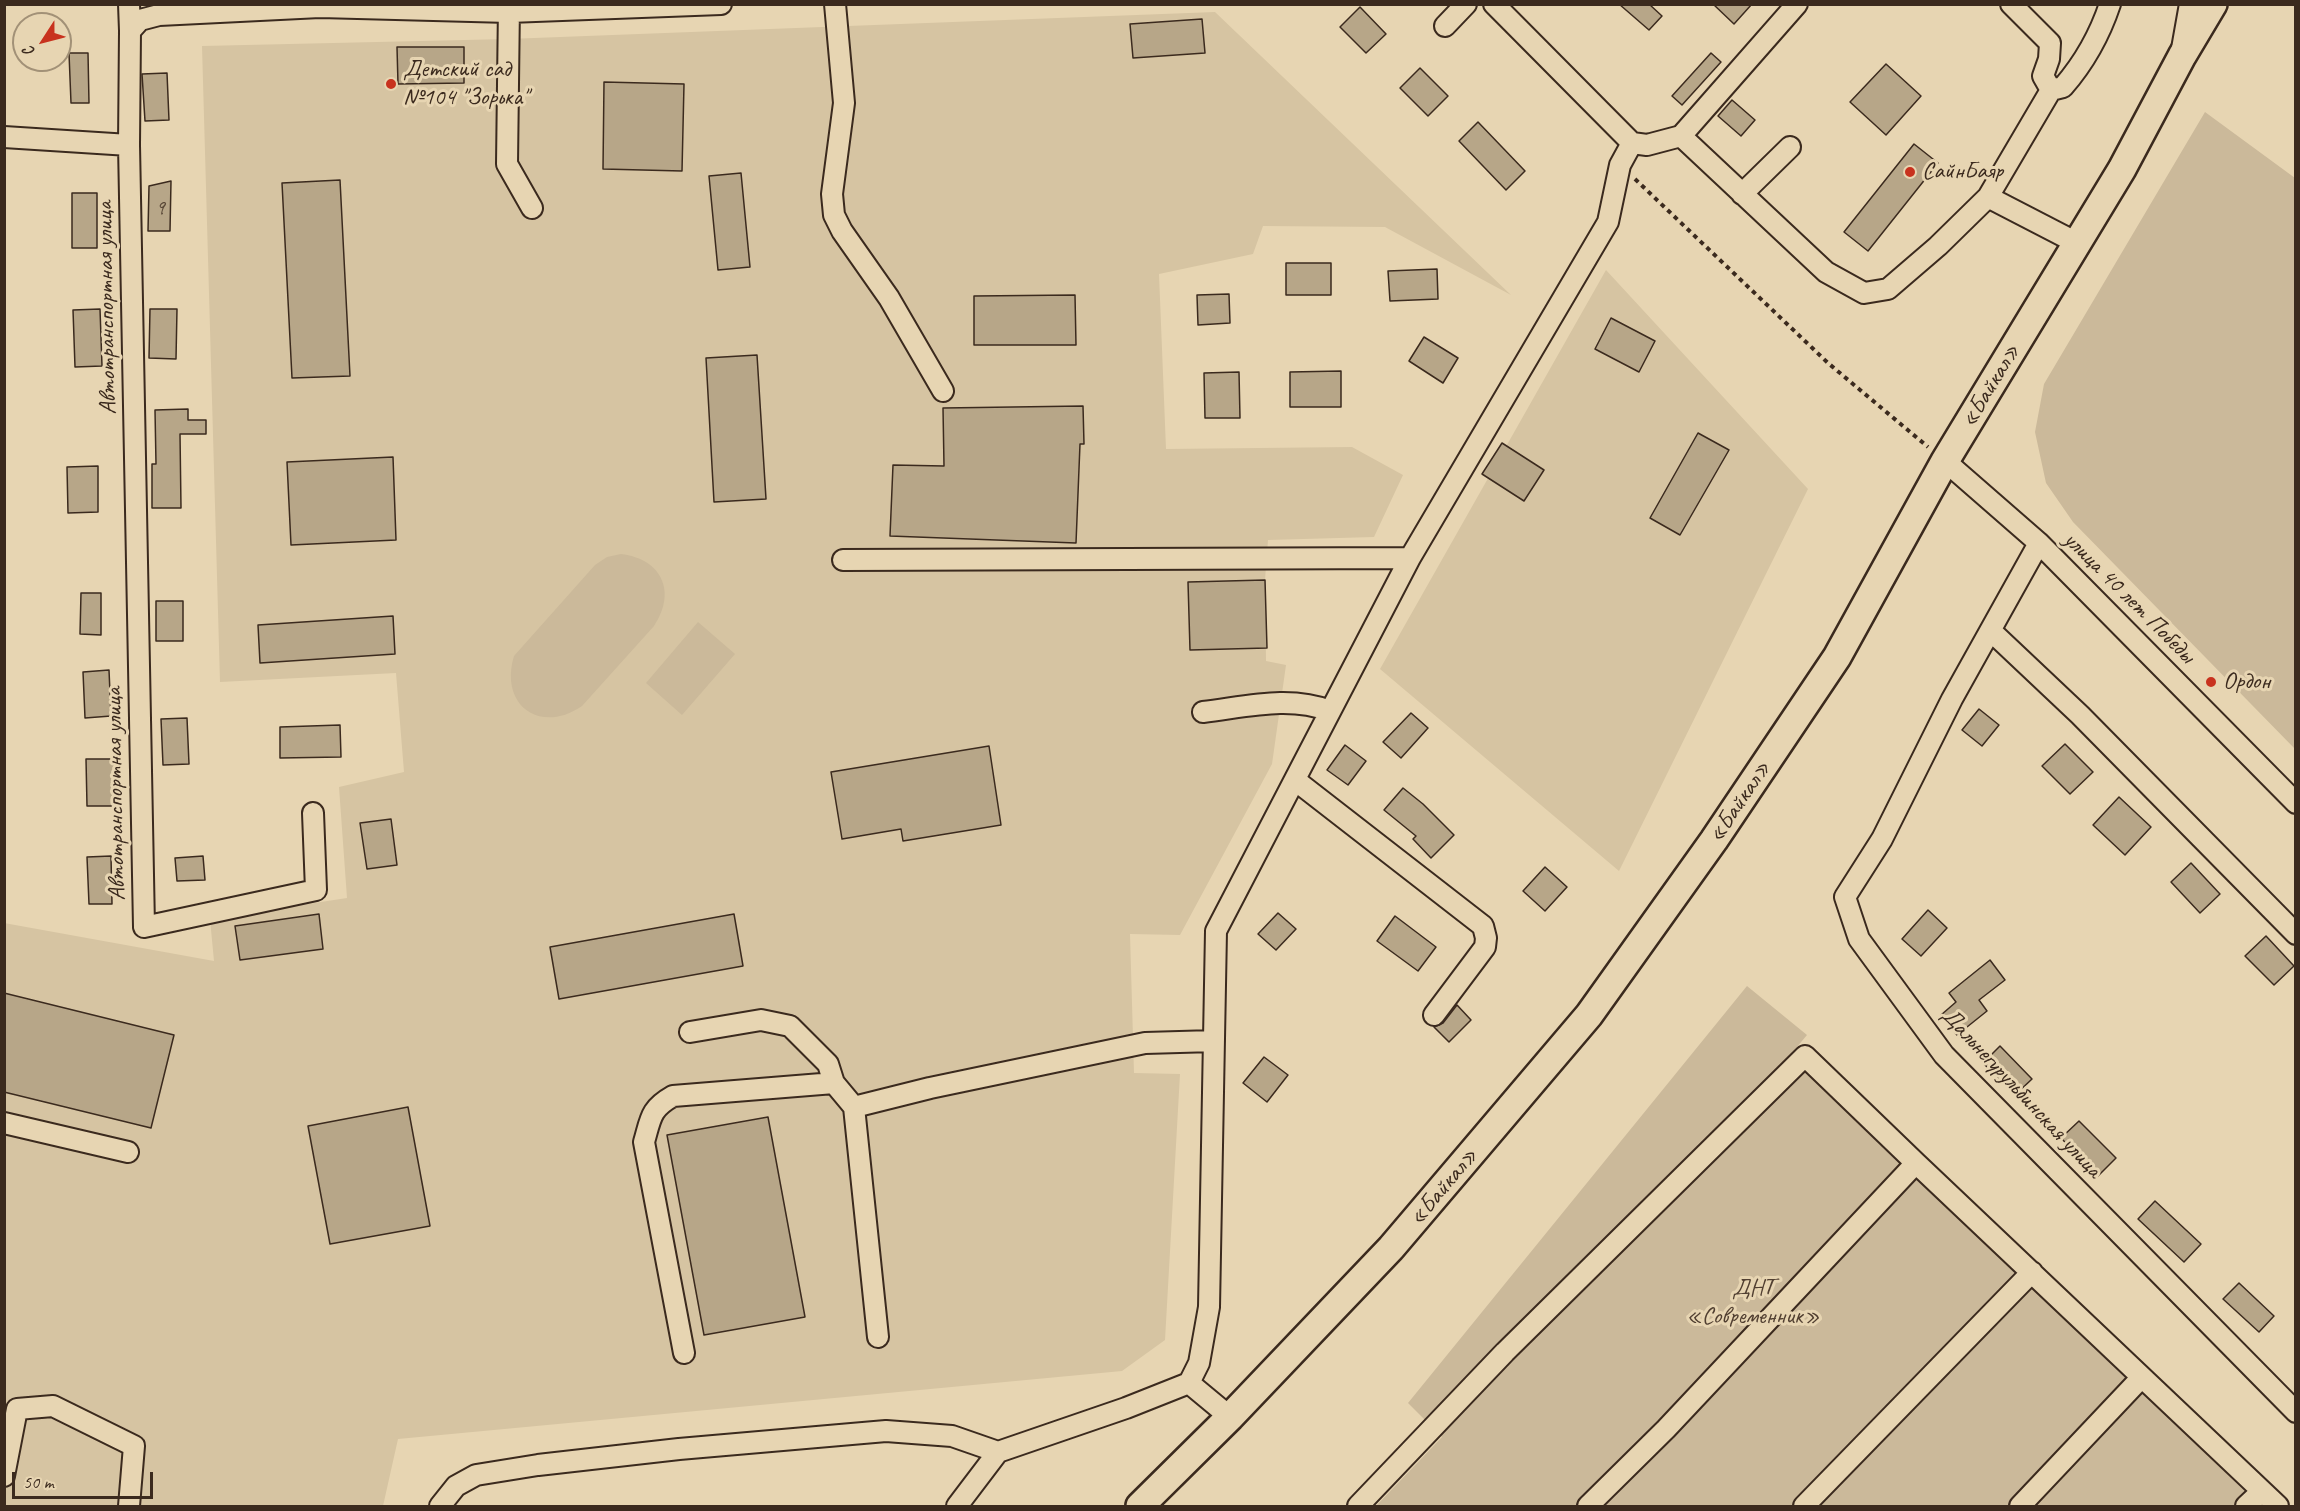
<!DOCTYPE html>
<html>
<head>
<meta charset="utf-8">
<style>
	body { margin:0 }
	#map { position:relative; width:2300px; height:1511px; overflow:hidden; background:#e7d5b2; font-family:Caveat,sans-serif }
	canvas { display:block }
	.frame { position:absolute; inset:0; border:6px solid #3b2a1e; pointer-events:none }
	.north { position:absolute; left:12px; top:12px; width:60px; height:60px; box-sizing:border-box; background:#e7d5b2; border:2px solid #a29177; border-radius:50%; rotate:234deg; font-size:16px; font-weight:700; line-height:24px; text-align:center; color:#3b2a1e }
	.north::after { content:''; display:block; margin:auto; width:21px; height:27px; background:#c8321e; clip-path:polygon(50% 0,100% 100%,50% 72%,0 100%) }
	.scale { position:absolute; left:12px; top:1472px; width:141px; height:27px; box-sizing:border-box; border:3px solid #3b2a1e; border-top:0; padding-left:8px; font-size:18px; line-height:21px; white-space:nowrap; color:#3b2a1e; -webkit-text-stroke:4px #e7d5b2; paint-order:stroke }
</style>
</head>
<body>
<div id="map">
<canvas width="2300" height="1511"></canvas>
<div class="frame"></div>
<div class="north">С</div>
<div class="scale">50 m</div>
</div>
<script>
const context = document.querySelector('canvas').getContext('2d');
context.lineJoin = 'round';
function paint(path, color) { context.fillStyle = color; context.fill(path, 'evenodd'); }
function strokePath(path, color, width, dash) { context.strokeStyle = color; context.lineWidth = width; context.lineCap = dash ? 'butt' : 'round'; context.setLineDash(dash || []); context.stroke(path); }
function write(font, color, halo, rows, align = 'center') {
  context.font = font + ' Caveat,sans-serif'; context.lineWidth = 6; context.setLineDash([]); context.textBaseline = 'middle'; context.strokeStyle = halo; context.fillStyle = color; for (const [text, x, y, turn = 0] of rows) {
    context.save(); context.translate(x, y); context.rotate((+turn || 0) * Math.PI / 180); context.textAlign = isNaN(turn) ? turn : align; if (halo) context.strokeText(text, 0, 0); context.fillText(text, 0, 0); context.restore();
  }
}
const built = new Path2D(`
	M 1215,12 L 1511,295 L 1385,227 L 1263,226 L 1253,254 L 1159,274 L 1166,449 L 1352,447 L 1403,475 L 1374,537 L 1268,540 L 1265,580 L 1266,661 L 1286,665 L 1272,764 L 1180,935 L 1130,934 L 1134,1073 L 1180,1074 L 1165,1340 L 1122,1371 L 398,1439 L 383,1506 L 5,1506 L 4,923 L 214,961 L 210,919 L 347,898 L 339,787 L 404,772 L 396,673 L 220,682 L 202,46 L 508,39 Z
	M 1606,270 L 1808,489 L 1619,871 L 1380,669 Z`);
const green = new Path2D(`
	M 2205,112 L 2295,178 L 2295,749 L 2073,522 L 2046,483 L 2035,432 L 2044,384 Z
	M 621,554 C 662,559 677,592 654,626 L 582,706 C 540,735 499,705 514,656 L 595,565 L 607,557 Z
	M 698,622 L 735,654 L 682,715 L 646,683 Z
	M 1747,986 L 1807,1035 L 1791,1054 L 2260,1506 L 1376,1506 L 1442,1437 L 1408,1403 Z`);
const building = new Path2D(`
	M 1619,4 L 1649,4 L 1662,16 L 1649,30 Z
	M 1713,4 L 1752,4 L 1734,24 Z
	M 1360,7 L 1386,34 L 1366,53 L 1340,27 Z
	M 1202,19 L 1205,53 L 1133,58 L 1130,24 Z
	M 397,47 L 464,47 L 464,83 L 398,84 Z
	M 69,53 L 88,53 L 89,103 L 71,103 Z
	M 1711,53 L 1721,62 L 1682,105 L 1672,96 Z
	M 1886,64 L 1921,96 L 1886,135 L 1850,102 Z
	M 1420,68 L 1448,96 L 1428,116 L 1400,88 Z
	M 167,73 L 169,120 L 145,121 L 142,74 Z
	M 604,82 L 684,84 L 682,171 L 603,169 Z
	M 1732,100 L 1755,120 L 1741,136 L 1718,116 Z
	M 1478,122 L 1525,171 L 1506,190 L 1459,141 Z
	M 1914,144 L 1938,163 L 1868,251 L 1844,232 Z
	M 741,173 L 750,267 L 718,270 L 709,176 Z
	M 340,180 L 350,376 L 292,378 L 282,183 Z
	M 171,181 L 170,231 L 148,231 L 149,186 Z
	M 72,193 L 97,193 L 97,248 L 72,248 Z
	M 1286,263 L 1331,263 L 1331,295 L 1286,295 Z
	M 1437,269 L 1438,299 L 1390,301 L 1388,271 Z
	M 1229,294 L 1230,323 L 1198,325 L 1197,295 Z
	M 1075,295 L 1076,345 L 974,345 L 974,296 Z
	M 100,309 L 102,366 L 75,367 L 73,310 Z
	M 150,309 L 177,309 L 176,359 L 149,358 Z
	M 1611,318 L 1655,341 L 1639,372 L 1595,349 Z
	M 1424,337 L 1458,358 L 1443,383 L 1409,361 Z
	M 757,355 L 766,499 L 714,502 L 706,358 Z
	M 1341,371 L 1341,407 L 1290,407 L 1290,372 Z
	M 1239,372 L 1240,418 L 1205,418 L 1204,373 Z
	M 1083,406 L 1084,444 L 1080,444 L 1076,543 L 890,536 L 893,465 L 944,466 L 943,408 Z
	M 188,409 L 188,420 L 206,420 L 206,434 L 180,434 L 181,508 L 152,508 L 152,464 L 156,464 L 155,410 Z
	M 1698,433 L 1729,450 L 1680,535 L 1650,518 Z
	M 1502,443 L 1544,470 L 1524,501 L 1482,474 Z
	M 393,457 L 396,540 L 291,545 L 287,462 Z
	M 98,466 L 98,512 L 68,513 L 67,467 Z
	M 1265,580 L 1267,648 L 1190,650 L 1188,582 Z
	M 81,593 L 101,593 L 101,635 L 80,634 Z
	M 156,601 L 183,601 L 183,641 L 156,641 Z
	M 393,616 L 395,654 L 260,663 L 258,625 Z
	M 109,670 L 111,716 L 85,718 L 83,672 Z
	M 1979,709 L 1999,725 L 1982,746 L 1962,730 Z
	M 1411,713 L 1428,728 L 1401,758 L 1383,742 Z
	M 187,718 L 189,764 L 163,765 L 161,719 Z
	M 340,725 L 341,757 L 280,758 L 280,727 Z
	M 2065,744 L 2093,772 L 2070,794 L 2042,766 Z
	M 1345,745 L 1366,761 L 1348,785 L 1327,770 Z
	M 989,746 L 1001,825 L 903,841 L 901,829 L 842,839 L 831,772 Z
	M 86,759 L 114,759 L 114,806 L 87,806 Z
	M 1403,788 L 1423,804 L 1454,835 L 1431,858 L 1413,839 L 1416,836 L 1384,810 Z
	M 2119,797 L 2151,827 L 2125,855 L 2093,825 Z
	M 391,819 L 397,865 L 367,869 L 360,823 Z
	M 111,856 L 112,904 L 89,904 L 87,857 Z
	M 203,856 L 205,880 L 177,881 L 175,858 Z
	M 2191,863 L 2220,894 L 2200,913 L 2171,882 Z
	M 1545,867 L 1567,887 L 1545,911 L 1523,891 Z
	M 1928,910 L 1947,928 L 1921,956 L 1902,939 Z
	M 1278,913 L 1296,929 L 1276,950 L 1258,934 Z
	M 319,914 L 323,949 L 240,960 L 235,926 Z
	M 734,914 L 743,966 L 559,999 L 550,947 Z
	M 1395,916 L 1436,947 L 1418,971 L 1377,941 Z
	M 2266,936 L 2294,966 L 2274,985 L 2245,956 Z
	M 1990,960 L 2005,980 L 1979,1000 L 1987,1011 L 1957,1035 L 1941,1015 L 1956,1002 L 1949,993 Z
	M 4,993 L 174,1035 L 151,1128 L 4,1092 Z
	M 1457,1005 L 1471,1020 L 1449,1042 L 1434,1027 L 1443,1023 Z
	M 2000,1046 L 2032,1079 L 2015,1095 L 1983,1063 Z
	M 1264,1057 L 1288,1075 L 1267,1102 L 1243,1083 Z
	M 408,1107 L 430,1226 L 330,1244 L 308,1126 Z
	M 768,1117 L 805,1317 L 704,1335 L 667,1135 Z
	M 2079,1121 L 2116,1158 L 2098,1176 L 2061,1138 Z
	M 2155,1201 L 2201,1244 L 2184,1262 L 2138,1219 Z
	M 2239,1283 L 2274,1316 L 2259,1332 L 2223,1299 Z`);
const path = new Path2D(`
	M 1635,179 L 1828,363 L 1928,447`);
const minor = new Path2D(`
	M 129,4 L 130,31
	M 509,4 L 507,164 L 532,208
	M 835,4 L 844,103 L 832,194 L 834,215 L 842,231 L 889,298 L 943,391
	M 1494,4 L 1632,143
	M 2011,4 L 2050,43 L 2049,59 L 2043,76 L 2051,90
	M 1445,26 L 1466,4
	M 1681,136 L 1826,272 L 1864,293 L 1888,289 L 1938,246 L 1988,197 L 2051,90 L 2063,87 C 2083,64 2100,34 2110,4
	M 4,137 L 129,145
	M 1632,143 L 1647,145 L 1681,136 L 1797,4
	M 1742,194 L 1790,147
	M 1988,197 L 2077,243
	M 1945,461 L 2039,543 L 2296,803
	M 2039,543 L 1952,699 L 1882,839 L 1845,897 L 1859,939 L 1944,1055 L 2296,1412
	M 843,560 L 1410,558
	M 1991,631 L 2080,715 L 2296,934
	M 1203,712 C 1246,707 1289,695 1330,711
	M 1295,780 L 1483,926 L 1486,938 L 1485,947 L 1434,1015
	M 313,813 L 316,890 L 144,927 L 129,145 L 130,31 L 140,20 L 159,15 L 320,7 L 509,12 L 721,4
	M 690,1032 L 761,1020 L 790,1026 L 828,1064 L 834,1083
	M 4,1123 L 128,1152
	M 878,1337 L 854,1107 L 930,1088 L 1145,1043 L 1214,1041
	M 684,1353 L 644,1142 C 651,1118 650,1109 673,1096 L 834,1083 L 854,1107
	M 1189,1383 L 1230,1417
	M 4,1476 L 17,1409 L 53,1406 L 134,1446 L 129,1506
	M 440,1506 L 456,1486 L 476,1475 L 538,1465 L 679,1449 L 886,1431 L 952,1436 L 998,1452
	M 957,1506 L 998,1452 L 1126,1408 L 1189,1383 L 1199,1363 L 1209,1307 L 1216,931 L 1410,558 L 1608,222 L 1620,165 L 1632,143
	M 1358,1506 L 1505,1352 L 1805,1056 L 1916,1163 L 2278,1506
	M 1588,1506 L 1666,1429 L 1916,1163
	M 1804,1506 L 2032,1272
	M 2020,1506 L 2141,1378
	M 2246,1506 L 2262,1491`);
const major = new Path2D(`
	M 2184,49 L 2192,4`);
const highway = new Path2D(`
	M 1140,1506 L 1230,1417 L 1391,1248 L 1589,1015 L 1714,840 L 1837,657 L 1945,461 L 2122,169 L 2182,56 L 2213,4`);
const markers = [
	[391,84,6,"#c8321e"],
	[1910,172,6,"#c8321e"],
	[2211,682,6,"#c8321e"]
];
const numberNames = [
	["9",160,208]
];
const poiNames = [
	["Детский сад",403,70],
	["№104 \"Зорька\"",403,98],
	["СайнБаяр",1922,172],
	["Ордон",2223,682]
];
const streetNames = [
	["Автотранспортная улица",107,308,-91],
	["«Байкал»",1991,386,-59],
	["улица 40 лет Победы",2129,598,45],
	["Автотранспортная улица",116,794,-91],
	["«Байкал»",1740,802,-56],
	["Дальнегурульбинская улица",2021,1093,47],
	["«Байкал»",1444,1187,-50]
];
const parkNames = [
	["ДНТ",1753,1289],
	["«Современник»",1753,1317]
];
paint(built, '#d6c4a2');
paint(green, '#cbb99a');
paint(building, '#b7a688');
strokePath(building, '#3b2a1e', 1.5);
strokePath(minor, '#3b2a1e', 24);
strokePath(major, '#3b2a1e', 28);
strokePath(highway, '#3b2a1e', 32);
strokePath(path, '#3b2a1e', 4, [4.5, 4.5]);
strokePath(minor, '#e7d5b2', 20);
strokePath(major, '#e7d5b2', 24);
strokePath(highway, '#e7d5b2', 27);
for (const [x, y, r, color] of markers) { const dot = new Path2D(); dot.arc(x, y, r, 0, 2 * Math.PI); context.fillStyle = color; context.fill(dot); strokePath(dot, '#e7d5b2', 2); }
write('21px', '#5a4938', null, numberNames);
write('24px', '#3b2a1e', '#e7d5b2', poiNames, 'left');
write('24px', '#3b2a1e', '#e7d5b2', streetNames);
write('24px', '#513f31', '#e7d5b2', parkNames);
</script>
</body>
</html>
